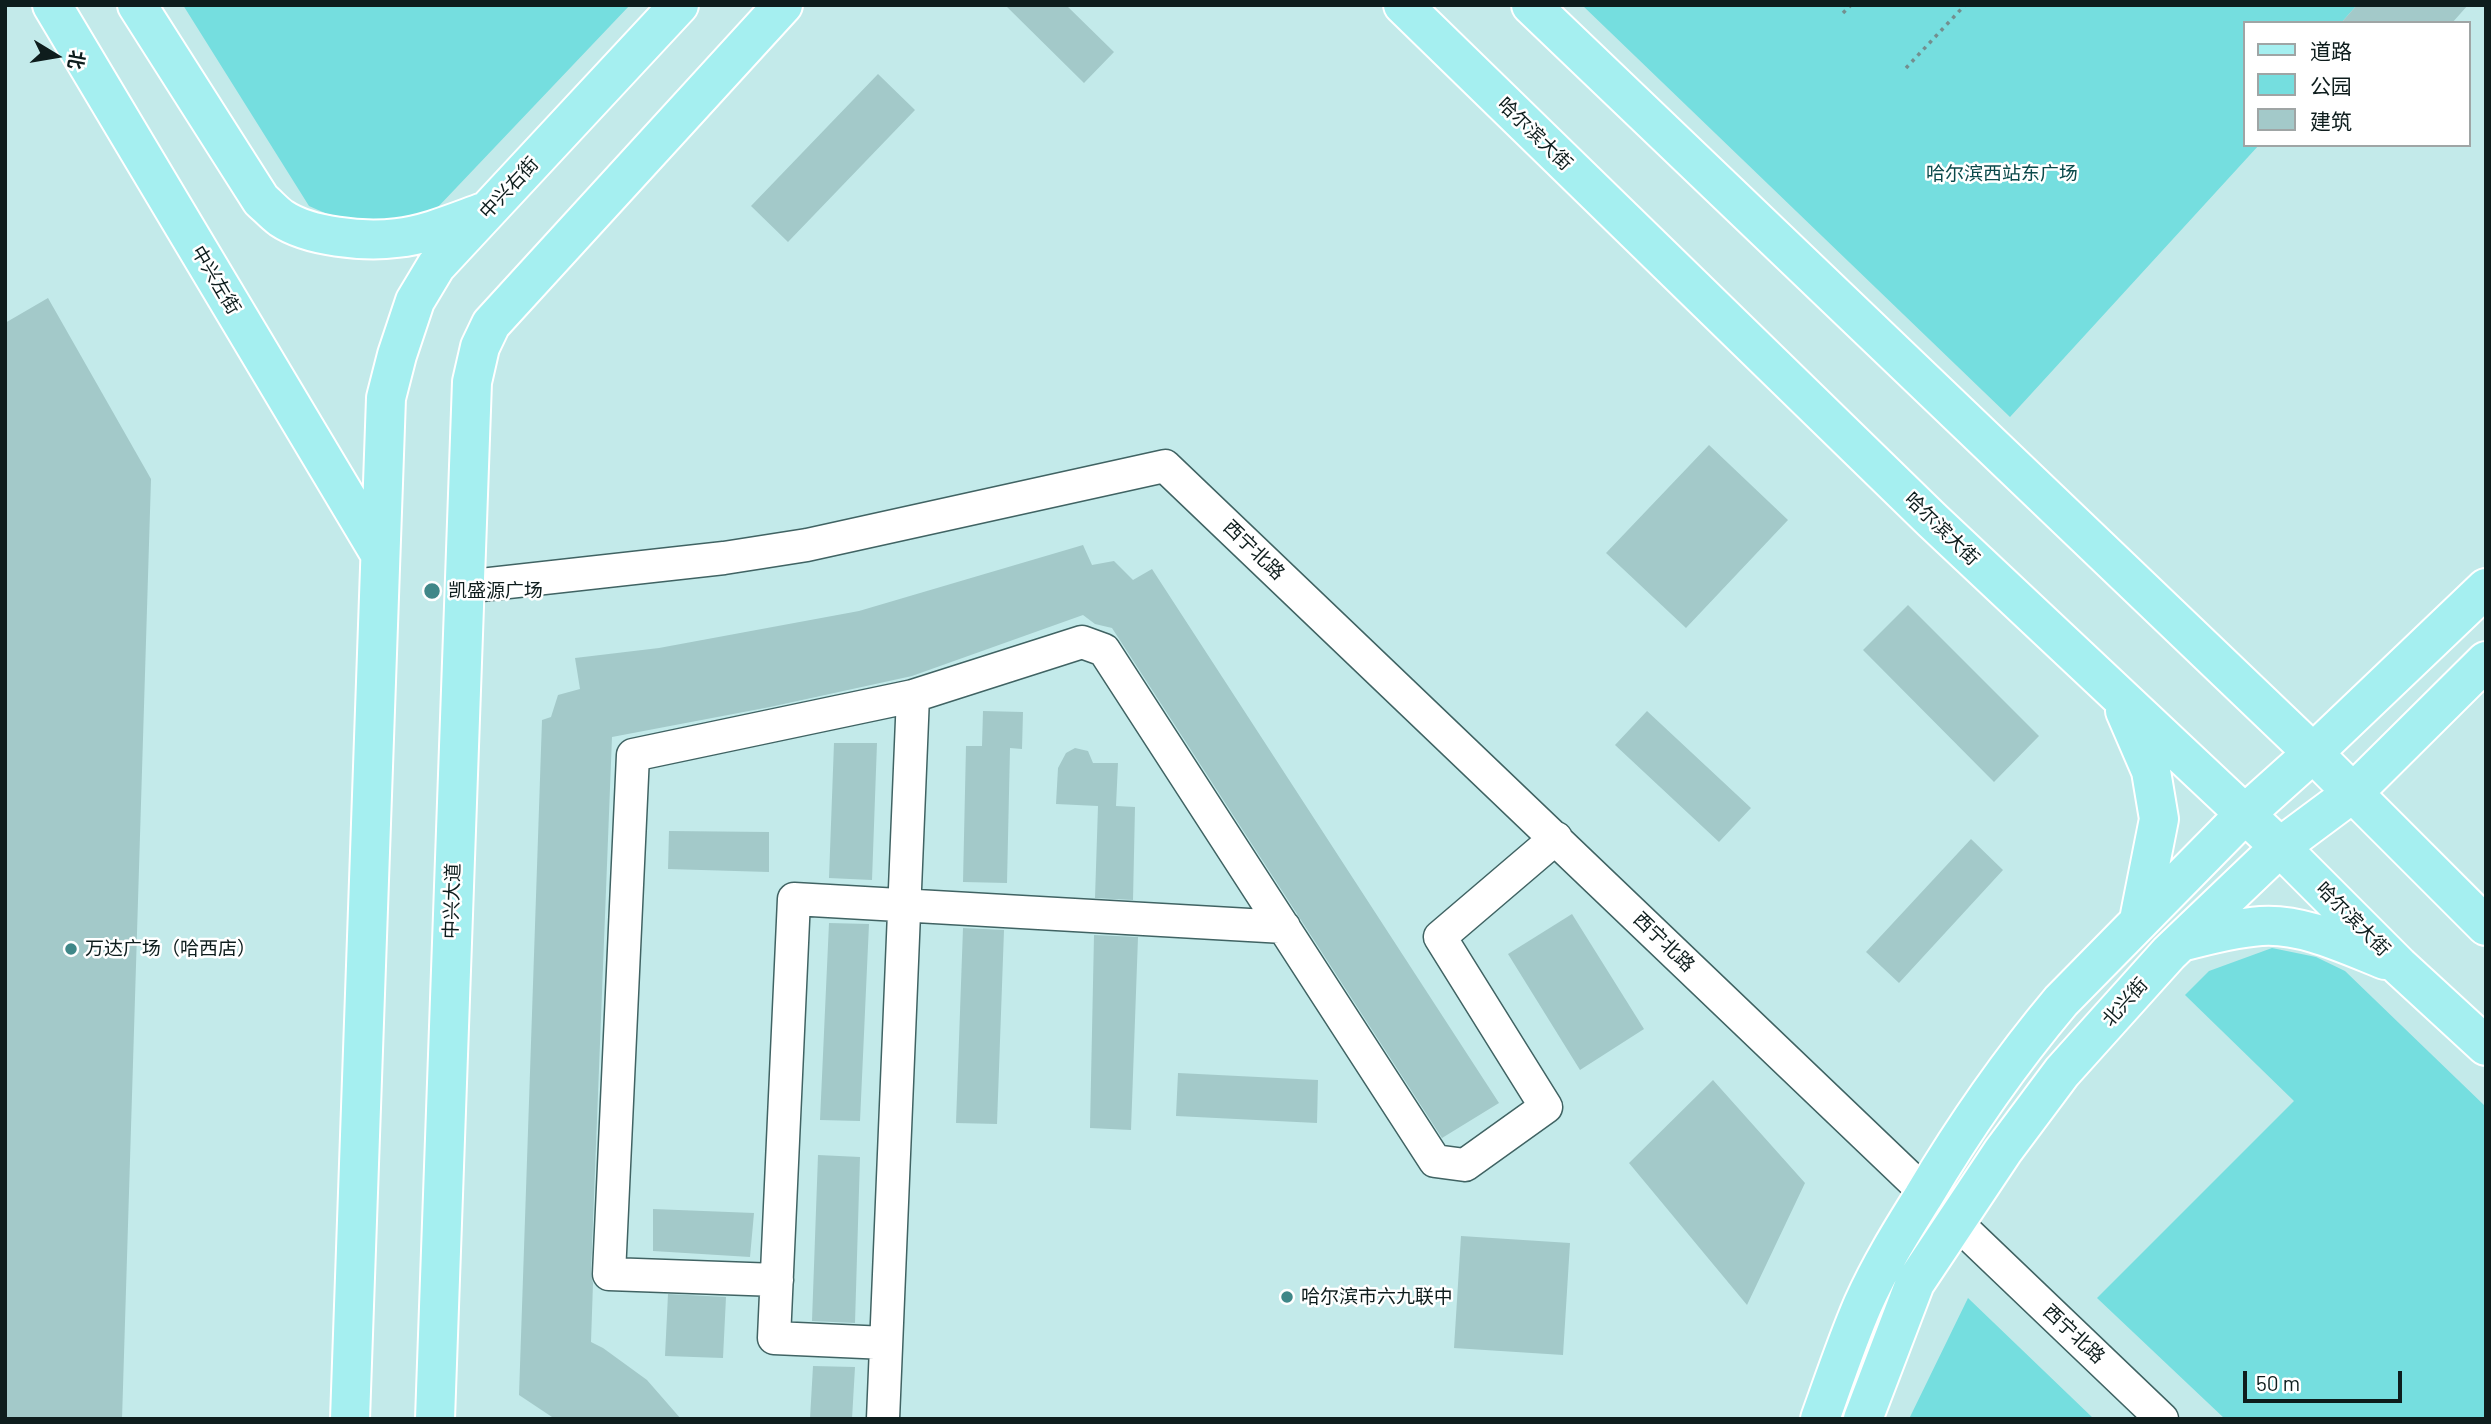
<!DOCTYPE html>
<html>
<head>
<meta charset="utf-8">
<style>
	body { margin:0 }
	#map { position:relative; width:2491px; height:1424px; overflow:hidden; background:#c3eaea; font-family:Barlow,"Noto Sans SC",sans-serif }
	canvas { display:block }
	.frame { position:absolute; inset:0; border:7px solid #0e1d1d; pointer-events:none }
	.legend { position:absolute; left:2243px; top:21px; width:228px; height:126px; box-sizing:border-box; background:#fff; border:2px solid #9fa5a5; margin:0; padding:9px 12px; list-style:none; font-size:21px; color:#0e1d1d }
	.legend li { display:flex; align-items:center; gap:14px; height:35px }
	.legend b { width:35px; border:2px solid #9fa5a5 }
	.north { position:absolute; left:21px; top:21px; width:70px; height:70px; -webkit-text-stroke:5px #fff; paint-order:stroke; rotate:101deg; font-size:19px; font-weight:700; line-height:28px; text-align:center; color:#0e1d1d }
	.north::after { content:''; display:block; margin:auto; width:24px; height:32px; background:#0e1d1d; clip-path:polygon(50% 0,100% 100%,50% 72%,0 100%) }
	.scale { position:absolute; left:2243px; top:1371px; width:159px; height:32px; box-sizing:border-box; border:4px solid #0e1d1d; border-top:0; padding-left:9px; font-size:21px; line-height:24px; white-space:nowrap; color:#0e1d1d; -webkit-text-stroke:5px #fff; paint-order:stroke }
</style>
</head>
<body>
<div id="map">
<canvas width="2491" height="1424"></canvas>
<div class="frame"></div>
<ul class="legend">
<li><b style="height:9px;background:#a5eff0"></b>道路</li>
<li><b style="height:19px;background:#75dedf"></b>公园</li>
<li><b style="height:19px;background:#a3c9c9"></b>建筑</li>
</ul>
<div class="north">北</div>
<div class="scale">50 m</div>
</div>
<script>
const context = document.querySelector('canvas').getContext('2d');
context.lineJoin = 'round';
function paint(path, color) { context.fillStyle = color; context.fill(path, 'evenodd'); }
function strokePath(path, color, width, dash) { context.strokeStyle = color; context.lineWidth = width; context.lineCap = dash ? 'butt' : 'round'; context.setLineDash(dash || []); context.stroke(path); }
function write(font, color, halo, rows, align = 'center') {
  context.font = font + ' Barlow,"Noto Sans SC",sans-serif'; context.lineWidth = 5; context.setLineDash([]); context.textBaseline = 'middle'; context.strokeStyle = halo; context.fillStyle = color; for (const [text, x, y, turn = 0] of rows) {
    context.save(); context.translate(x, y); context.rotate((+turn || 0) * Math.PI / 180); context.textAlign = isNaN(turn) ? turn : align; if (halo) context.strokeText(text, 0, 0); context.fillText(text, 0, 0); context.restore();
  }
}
const green = new Path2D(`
	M 183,5 L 630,5 L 437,208 L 403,226 L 341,220 L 309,206 Z
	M 1582,5 L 2357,5 L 2341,23 L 2244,23 L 2244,145 L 2259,145 L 2010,417 Z
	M 2272,948 L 2316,957 L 2345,971 L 2486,1107 L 2486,1419 L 2225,1419 L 2097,1298 L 2294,1101 L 2185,995 L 2209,971 Z
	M 1968,1298 L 2094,1419 L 1909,1419 Z`);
const building = new Path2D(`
	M 1005,5 L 1066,5 L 1114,52 L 1084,83 Z
	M 2357,5 L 2468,5 L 2452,23 L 2341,23 Z
	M 878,74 L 915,110 L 788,242 L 751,206 Z
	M 48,298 L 151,479 L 122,1419 L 5,1419 L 5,323 Z
	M 1709,445 L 1788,520 L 1686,628 L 1606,553 Z
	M 1083,545 L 1092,565 L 1114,561 L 1133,580 L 1152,569 L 1499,1103 L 1442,1138 L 1112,628 L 1095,624 L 1083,615 L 912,676 L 770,707 L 612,737 L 591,1273 L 593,1283 L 591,1342 L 603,1348 L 647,1380 L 681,1419 L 555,1419 L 519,1395 L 542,720 L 551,717 L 558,695 L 580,689 L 575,658 L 659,648 L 859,611 Z
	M 1908,605 L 2039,736 L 1994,782 L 1863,650 Z
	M 983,711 L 1023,712 L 1022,749 L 1010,748 L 1007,883 L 963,882 L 966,746 L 982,746 Z
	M 1647,711 L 1751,808 L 1719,842 L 1615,745 Z
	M 834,743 L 877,743 L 872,880 L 829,878 Z
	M 1075,748 L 1088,751 L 1093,763 L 1118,763 L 1116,806 L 1135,807 L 1133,900 L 1095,898 L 1098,806 L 1056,804 L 1058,768 L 1066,753 Z
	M 669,831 L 769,832 L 769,872 L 668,869 Z
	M 1971,839 L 2003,870 L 1899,983 L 1866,952 Z
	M 1572,914 L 1644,1029 L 1580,1070 L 1508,954 Z
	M 829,923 L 869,924 L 860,1121 L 820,1120 Z
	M 963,928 L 1004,930 L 997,1124 L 956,1123 Z
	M 1094,935 L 1138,937 L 1131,1130 L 1090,1128 Z
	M 1178,1073 L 1318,1080 L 1317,1123 L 1176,1116 Z
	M 1713,1080 L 1805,1183 L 1747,1305 L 1629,1163 Z
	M 818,1155 L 860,1157 L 855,1323 L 812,1321 Z
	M 653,1209 L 754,1213 L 750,1257 L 653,1251 Z
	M 1461,1236 L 1570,1243 L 1563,1355 L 1454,1348 Z
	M 668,1294 L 726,1297 L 723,1358 L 665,1356 Z
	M 813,1366 L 855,1367 L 852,1419 L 810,1419 Z`);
const path = new Path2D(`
	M 1843,13 L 1851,5
	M 1906,68 L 1965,5`);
const minor = new Path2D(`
	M 463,587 L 724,558 L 807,545 L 1165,466 L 2162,1419
	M 777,1280 L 609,1274 L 633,755 L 913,696
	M 886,1343 L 774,1338 L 794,899 L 1284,927
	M 883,1419 L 913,696 L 1082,642 L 1104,650 L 1435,1161 L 1465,1165 L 1546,1107 L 1440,937 L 1556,838`);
const major = new Path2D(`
	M 52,5 L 380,554
	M 137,5 L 261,200 C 268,206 274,213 281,218 C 309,237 364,242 397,238 C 426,235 456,222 484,212
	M 1403,5 L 1932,520 L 2280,847 L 2399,966 L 2486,1046
	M 1531,5 L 2313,753 L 2486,926
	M 2125,711 L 2151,771 L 2159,819 L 2139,920
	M 2181,942 C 2207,935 2234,928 2261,926 C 2302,923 2347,945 2385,960
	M 350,1419 L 386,398 L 397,355 L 415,301 L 436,266 L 679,5
	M 435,1419 L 472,382 L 480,347 L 491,324 L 783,5
	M 1820,1419 C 1834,1380 1847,1341 1863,1304 C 1880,1266 1901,1232 1923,1197 C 1964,1128 2009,1063 2061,1001 L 2245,814 L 2313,753 L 2486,588
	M 1863,1419 L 1915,1283 L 2003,1151 L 2062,1072 L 2169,953 L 2280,847 L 2354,792 L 2486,661`);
const markers = [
	[432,591,9,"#3f8788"],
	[71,949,7,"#3f8788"],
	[1287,1297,7,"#3f8788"]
];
const streetNames = [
	["哈尔滨大街",1535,134,44],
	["中兴右街",509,188,-47],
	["中兴左街",216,280,59],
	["哈尔滨大街",1942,529,44],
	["西宁北路",1254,550,44],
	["中兴大道",452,901,-88],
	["哈尔滨大街",2353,919,45],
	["西宁北路",1664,942,44],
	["北兴街",2125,1002,-48],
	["西宁北路",2074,1334,43]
];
const parkNames = [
	["哈尔滨西站东广场",2002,174]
];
const poiNames = [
	["凯盛源广场",448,591],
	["万达广场（哈西店）",85,949],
	["哈尔滨市六九联中",1301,1297]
];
paint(green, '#75dedf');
paint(building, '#a3c9c9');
strokePath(minor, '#406363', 35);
strokePath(major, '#fff', 42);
strokePath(path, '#738f8f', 3.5, [3.5, 5]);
strokePath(minor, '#fff', 32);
strokePath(major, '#a5eff0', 38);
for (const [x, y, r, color] of markers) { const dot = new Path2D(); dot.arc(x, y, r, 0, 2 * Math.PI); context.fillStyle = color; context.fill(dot); strokePath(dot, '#fff', 2.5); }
write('19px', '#0e1d1d', '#fff', streetNames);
write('19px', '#0b4a4b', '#fff', parkNames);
write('19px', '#0e1d1d', '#fff', poiNames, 'left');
</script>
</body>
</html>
